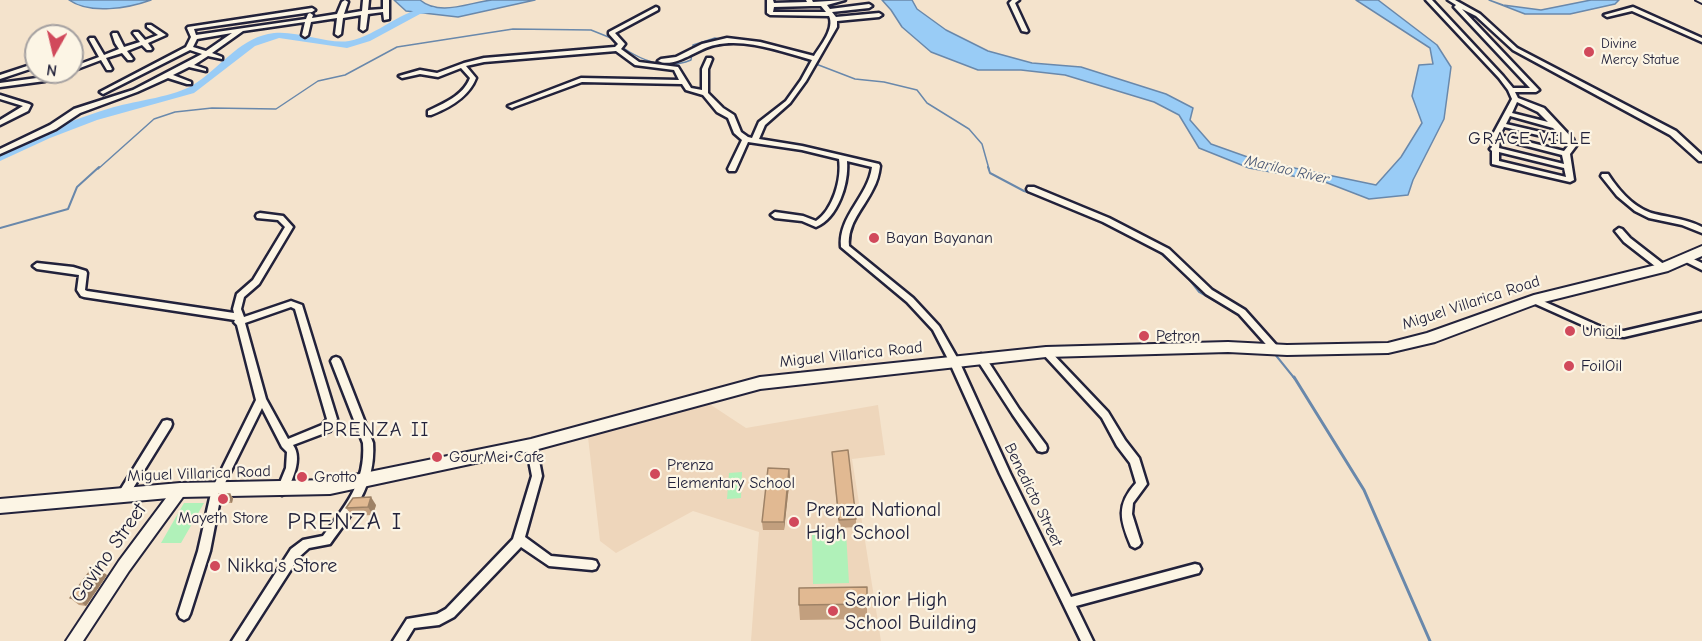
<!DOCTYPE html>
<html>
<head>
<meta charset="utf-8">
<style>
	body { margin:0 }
	#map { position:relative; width:1702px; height:641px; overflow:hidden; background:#f4e3cc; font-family:"Comic Neue",sans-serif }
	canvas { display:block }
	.north { position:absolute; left:24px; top:24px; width:60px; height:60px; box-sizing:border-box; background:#fcf5e5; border:2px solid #a5a1a1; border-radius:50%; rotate:188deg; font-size:16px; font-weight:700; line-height:24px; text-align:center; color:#22223b }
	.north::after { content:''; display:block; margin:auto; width:21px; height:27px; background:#d1495b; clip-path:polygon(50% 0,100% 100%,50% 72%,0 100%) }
</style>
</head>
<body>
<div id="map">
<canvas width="1702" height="641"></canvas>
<div class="north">N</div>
</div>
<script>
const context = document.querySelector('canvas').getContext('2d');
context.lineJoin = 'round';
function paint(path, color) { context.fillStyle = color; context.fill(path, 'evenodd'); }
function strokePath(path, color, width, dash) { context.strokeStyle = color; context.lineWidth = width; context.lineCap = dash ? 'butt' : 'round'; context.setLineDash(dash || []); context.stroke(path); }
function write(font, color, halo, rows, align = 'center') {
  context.font = font + ' "Comic Neue",sans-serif'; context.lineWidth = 4.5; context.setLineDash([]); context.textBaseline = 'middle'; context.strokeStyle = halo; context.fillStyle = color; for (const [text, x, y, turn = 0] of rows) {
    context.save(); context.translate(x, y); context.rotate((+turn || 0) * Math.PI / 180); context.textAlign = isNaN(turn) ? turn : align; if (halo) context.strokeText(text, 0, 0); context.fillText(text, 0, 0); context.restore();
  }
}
const built = new Path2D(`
	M 708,403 L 746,428 L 878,405 L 885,455 L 852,459 L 881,641 L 751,641 L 759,532 L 693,511 L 616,553 L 600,541 L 588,437 Z`);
const green = new Path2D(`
	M 742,472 L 741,498 L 727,499 L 729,473 Z
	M 184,503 L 204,503 L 181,543 L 161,543 Z
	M 846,532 L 849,583 L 813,584 L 812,533 Z`);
const water = new Path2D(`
	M 69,0 L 151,0 C 129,8 90,15 69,0 Z
	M 394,0 L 420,0 C 440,17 470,2 492,0 C 506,0 521,0 535,0 L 458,17 L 406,11 Z
	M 882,0 L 912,0 L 917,9 L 946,30 L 988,51 L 1032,63 L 1081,67 L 1166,94 L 1193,108 L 1190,120 L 1211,144 L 1256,160 L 1376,185 L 1401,157 L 1422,123 L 1412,96 L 1419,65 L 1433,64 L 1430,48 L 1356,0 L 1378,0 L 1437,45 L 1451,67 L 1444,119 L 1413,180 L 1408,195 L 1369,199 L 1325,182 L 1249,168 L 1199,148 L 1179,115 L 1154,102 L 1065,75 L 1021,70 L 978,70 L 931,52 L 902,27 L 891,10 Z
	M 1489,0 L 1503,5 L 1541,10 L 1591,0 L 1619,0 L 1615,4 L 1570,14 L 1525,14 Z`);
const streamFar2 = new Path2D(`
	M 747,44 L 790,54 L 855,79 L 884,82 L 917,90 L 927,103 L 969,129 L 982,144 L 989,169
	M 622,47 C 642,61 667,70 691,60 L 693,45 L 715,38 L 723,40
	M 98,169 L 154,119 L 175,112 L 212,108 L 276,109 L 318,81 L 345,75 L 397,47 L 513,29 L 591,30 L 611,38 L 618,44`);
const streamFar1 = new Path2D(`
	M 988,167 L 990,173 L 1024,191 L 1048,199
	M 0,228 L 68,209 L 77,187 L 99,167
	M 1156,249 L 1188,278 L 1199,292 L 1243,317
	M 1274,353 L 1295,379`);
const stream = new Path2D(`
	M 1294,377 L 1364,490 L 1430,641`);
const river = new Path2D(`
	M 432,7 L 436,8 L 436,12 L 420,14 L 370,41 L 347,48 L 279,38 L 255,46 L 194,93 L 97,120 L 50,138 L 0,161 L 0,152 C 37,133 75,119 114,107 C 136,101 176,96 193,85 C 218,70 238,40 268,34 C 294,28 327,45 349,41 C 379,35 401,9 432,7 Z`);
const minor = new Path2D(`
	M 345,0 L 348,2 L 344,14 L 362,11 L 363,0 L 369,0 L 368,10 L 383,9 L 383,0 L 389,0 L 389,19 L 384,20 L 383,12 L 368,14 L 366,29 L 363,31 L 360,29 L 361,15 L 343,18 L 341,34 L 338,36 L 335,34 L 337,18 L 311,22 L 308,35 L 305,37 L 302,35 L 305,22 L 243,31 L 212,53 L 222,57 L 222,59 L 208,56 L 194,65 L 206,69 L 206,71 L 189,67 L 173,75 L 191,82 L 191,84 L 187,84 L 168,78 L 137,92 L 80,113 L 56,129 L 0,154 L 0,149 L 50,125 L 74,109 L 133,90 L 202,54 L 190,50 L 105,93 L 103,94 L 100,92 L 186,47 L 191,37 L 187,28 L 188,27 L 312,8 L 315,10 L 312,12 L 194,29 L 196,35 L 306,19 L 308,14 L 310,13 L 313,15 L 312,18 L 337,14 L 342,2 ZM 232,33 L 206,51 L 193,47 L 197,39 Z
	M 767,0 L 773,0 L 774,3 L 807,2 L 806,0 L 812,0 L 813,2 L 845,0 L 827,5 L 830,9 L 869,4 L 872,6 L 869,8 L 832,12 L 836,17 L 879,13 L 882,15 L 879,17 L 837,21 L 837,27 L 806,81 L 790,103 L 765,125 L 759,139 L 802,146 L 879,164 L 880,166 C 879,174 877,182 873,189 C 864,208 847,223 849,246 L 913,298 L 939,326 L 959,361 L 1010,473 L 1071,597 L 1195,564 L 1199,565 L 1201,569 L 1199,573 L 1195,574 L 1076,606 L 1093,641 L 1081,641 L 1000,474 L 949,361 L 933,330 L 907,302 L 841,247 C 838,216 868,197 872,167 L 847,161 C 849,183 838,218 816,227 L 802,221 L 775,218 L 771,215 L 775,212 L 803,216 L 816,221 C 833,210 842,179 839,159 L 802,150 L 748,142 L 736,169 L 735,171 L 729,171 L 728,169 L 742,140 L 734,133 L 728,118 L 717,112 L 703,95 L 686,90 L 682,84 L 582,82 L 514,107 L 512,108 L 508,106 L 581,78 L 679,80 L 674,70 L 635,65 L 616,51 L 484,62 L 466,66 L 476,78 C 469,97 449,108 431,115 L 428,115 L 428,111 C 444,103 463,96 470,78 L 461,68 L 438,77 L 420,74 L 402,78 L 399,76 L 420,70 L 437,73 L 464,63 L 484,58 L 615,47 L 618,44 L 609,34 L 609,32 L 656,7 L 658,8 L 658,10 L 615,33 L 625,44 L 621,49 L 639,62 L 678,67 L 691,88 L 702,90 L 702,69 L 707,58 L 711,58 L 712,59 L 708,69 L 708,93 L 723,108 L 734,115 L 741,132 L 748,137 L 752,138 L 759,122 L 786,101 L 801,80 L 812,60 C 782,52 747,38 715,45 C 698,48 675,69 658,61 L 661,59 L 676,57 L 702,44 L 727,38 L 760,42 L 814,56 C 821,45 835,28 829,16 L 770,15 L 767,13 ZM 811,6 L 821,6 L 826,12 L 773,12 L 774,7 Z
	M 1012,0 L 1019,0 L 1015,3 L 1028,31 L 1027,32 L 1022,31 L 1009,3 Z
	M 1426,0 L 1432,0 L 1503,76 L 1513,88 L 1530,88 L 1455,8 L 1454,7 L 1456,5 L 1448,0 L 1455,0 L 1480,14 L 1517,48 L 1676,131 L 1702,155 L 1702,161 L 1699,161 L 1670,135 L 1513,50 L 1476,16 L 1462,9 L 1539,90 L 1536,92 L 1515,92 L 1518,98 L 1544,108 L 1573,139 L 1576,146 L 1570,154 L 1574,180 L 1570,182 L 1492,164 L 1492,151 L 1490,149 L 1492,147 L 1492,136 L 1512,99 L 1508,90 L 1499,78 ZM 1517,102 L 1538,112 L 1548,122 L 1512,113 ZM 1510,116 L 1553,128 L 1562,137 L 1506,124 ZM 1504,127 L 1567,142 L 1568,146 L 1564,151 L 1500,135 ZM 1500,139 L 1562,155 L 1564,164 L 1499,148 ZM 1499,152 L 1564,168 L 1566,177 L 1499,161 Z
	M 1633,7 L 1702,38 L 1702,42 L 1632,11 L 1607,17 L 1604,15 Z
	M 147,25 L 151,25 L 166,35 L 148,43 L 152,49 L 151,50 L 147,50 L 142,45 L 127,51 L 133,59 L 132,60 L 128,60 L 122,53 L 106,58 L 112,69 L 111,70 L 107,70 L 101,60 L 72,71 L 72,67 L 99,57 L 89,39 L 90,38 L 94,38 L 104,55 L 119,49 L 115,43 L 112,34 L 113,33 L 117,33 L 124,47 L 140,42 L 133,33 L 134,32 L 138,32 L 145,40 L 158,35 L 147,27 Z
	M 72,53 L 75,55 L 75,61 L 72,63 Z
	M 36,63 L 36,67 L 0,79 L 0,75 Z
	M 59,72 L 69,72 L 45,81 L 0,87 L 0,83 L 44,77 Z
	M 0,95 L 29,104 L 31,105 L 28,111 L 0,125 L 0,120 L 23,106 L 0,99 Z
	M 1602,174 L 1608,174 C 1619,191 1635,209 1655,214 C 1671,218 1687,219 1702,227 L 1702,233 L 1682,225 L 1649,218 L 1635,211 L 1617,196 L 1601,176 Z
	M 1028,187 L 1034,187 L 1109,218 L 1169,249 L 1212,290 L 1245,310 L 1278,347 L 1280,349 L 1278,351 L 1272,351 L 1239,314 L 1206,294 L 1163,253 L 1103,222 L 1028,191 L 1027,189 Z
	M 260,213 L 283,216 L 293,227 L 259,284 L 244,297 L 241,309 L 244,317 L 291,301 L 302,305 L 337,419 L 330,431 L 293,445 C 303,459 292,480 286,493 L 282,495 L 278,493 L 277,490 L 286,468 L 287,452 L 282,447 L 262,408 L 222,489 L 210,551 L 190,614 L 188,618 L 184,620 L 180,618 L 178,614 L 198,551 L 212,489 L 256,400 L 237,325 L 234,322 L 235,320 L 84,297 L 81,296 L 77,290 L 79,275 L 37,269 L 33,266 L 37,263 L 73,267 L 86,271 L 87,273 L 85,290 L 87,291 L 234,313 L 233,309 L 237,294 L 253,280 L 285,227 L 278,220 L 257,218 L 256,216 L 257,214 ZM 291,307 L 295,309 L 327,419 L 322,425 L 288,439 L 266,399 L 245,323 Z
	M 1619,228 L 1622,229 L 1630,238 L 1666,266 L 1667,268 L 1666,270 L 1660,270 L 1624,242 L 1615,231 Z
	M 1687,256 L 1702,263 L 1702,270 L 1684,261 L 1683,259 Z
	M 1534,297 L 1608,330 L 1624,331 L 1702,313 L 1702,319 L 1624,337 L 1607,336 L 1531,302 L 1530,300 L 1531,298 Z
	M 1046,348 L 1049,350 L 1108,412 L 1125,440 L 1139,458 L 1147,484 L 1133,503 L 1132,514 L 1141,543 L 1139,546 L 1135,548 L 1131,546 C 1120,520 1116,505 1136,483 L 1130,463 L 1117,446 L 1102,418 L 1043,354 L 1041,352 L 1043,350 Z
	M 981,354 L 984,355 L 1019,409 L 1046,445 L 1047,448 L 1046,451 L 1042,452 L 1038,451 L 1013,415 L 976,358 L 978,355 Z
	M 336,357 L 339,358 L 341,361 L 373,443 C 376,485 353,512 330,544 L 309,548 L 299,557 L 245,641 L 232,641 L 291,549 L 303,540 L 323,536 C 345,506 366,483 363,443 L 331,361 L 333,358 Z
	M 167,420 L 171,421 L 172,424 L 171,427 L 127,498 L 123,500 L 119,498 L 118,495 L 119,492 L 163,421 Z
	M 531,441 L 535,442 L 536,445 L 542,476 L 525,537 L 551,556 L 592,560 L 596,561 L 598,565 L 596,569 L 592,570 L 549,566 L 521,547 L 454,617 L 439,625 L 414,628 L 406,641 L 393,641 L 407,619 L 437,614 L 446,609 L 513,539 L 532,476 L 526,445 L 527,442 Z`);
const tertiary = new Path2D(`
	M 1696,0 L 1702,0 L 1702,3 Z
	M 180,484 L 185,486 L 187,490 L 185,494 L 129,571 L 83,641 L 66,641 L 119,561 L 175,486 Z`);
const secondary = new Path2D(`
	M 1702,246 L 1702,256 L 1668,271 L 1536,304 L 1435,342 L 1388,353 L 1287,355 L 1228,352 L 1046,357 L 760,389 L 531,451 L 330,494 L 180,497 L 0,513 L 0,499 L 180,483 L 330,480 L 531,439 L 760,377 L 1046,347 L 1228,342 L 1287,345 L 1388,343 L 1427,333 L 1534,295 L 1660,264 Z`);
const wall = new Path2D(`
	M 832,452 L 856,519 L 856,527 L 839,528 Z
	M 789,469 L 790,477 L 784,530 L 763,530 L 762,522 Z
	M 230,494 L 233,498 L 232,503 L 222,503 L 218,499 Z
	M 376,505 L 373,515 L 352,516 L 346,508 Z
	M 107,575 L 86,606 L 79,605 L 70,598 Z
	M 867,604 L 867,619 L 800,620 L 799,605 Z`);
const shadedWall = new Path2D(`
	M 789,469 L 790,477 L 784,530 L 784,522 Z
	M 230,494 L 233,498 L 232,503 L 228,499 Z
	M 371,497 L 376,505 L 373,515 L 368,507 Z
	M 98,568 L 107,575 L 86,606 L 77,599 Z`);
const building = new Path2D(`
	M 848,450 L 856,519 L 839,520 L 832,452 Z
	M 768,468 L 789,469 L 784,522 L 762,522 Z
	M 219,494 L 230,494 L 228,499 L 218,499 Z
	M 371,497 L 368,507 L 346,508 L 353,498 Z
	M 93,567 L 98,568 L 77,599 L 70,598 Z
	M 867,587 L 867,604 L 799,605 L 799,588 Z`);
const markers = [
	[1589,52,6,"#d1495b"],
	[874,238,6,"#d1495b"],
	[1570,331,6,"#d1495b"],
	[1144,336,6,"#d1495b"],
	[1569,366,6,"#d1495b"],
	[437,457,6,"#d1495b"],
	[655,474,6,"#d1495b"],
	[302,477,6,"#d1495b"],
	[223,499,6,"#d1495b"],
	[794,522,6,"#d1495b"],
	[215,566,6,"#d1495b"],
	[833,611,6,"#d1495b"]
];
const farPoinames = [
	["Divine",1601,44],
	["Mercy Statue",1601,60]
];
const farWaternames = [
	["Marilao River",1287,170,13]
];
const poiNames = [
	["Bayan Bayanan",886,238],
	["Unioil",1582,331],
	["Petron",1156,336],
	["FoilOil",1581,366],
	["GourMei Cafe",449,457],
	["Prenza",667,465],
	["Elementary School",667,483],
	["Grotto",314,477],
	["Mayeth Store",223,518,"center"]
];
const streetNames = [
	["Miguel Villarica Road",1471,303,-18],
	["Miguel Villarica Road",851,355,-6],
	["Miguel Villarica Road",199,474,-2],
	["Benedicto Street",1033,495,64]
];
const neighbourhoodNames = [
	["GRACE VILLE",1530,139]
];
const quarterNames = [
	["PRENZA II",376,430]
];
const nearPoinames = [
	["Prenza National",806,510],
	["High School",806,533],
	["Nikka's Store",227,566],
	["Senior High",845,600],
	["School Building",845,623]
];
const nearStreetnames = [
	["Gavino Street",109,553,-55]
];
const nearQuarternames = [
	["PRENZA I",345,522]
];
paint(built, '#eed6bb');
paint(green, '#b0f1b9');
paint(water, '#99ccf6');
strokePath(water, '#6988ab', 1.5);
strokePath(streamFar2, '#6988ab', 1.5);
strokePath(streamFar1, '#6988ab', 2);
strokePath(stream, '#6988ab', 3);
paint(river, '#99ccf6');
strokePath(minor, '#22223b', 5);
strokePath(tertiary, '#22223b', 4);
strokePath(secondary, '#22223b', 4);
paint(minor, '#fcf5e5');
paint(tertiary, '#fcf5e5');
paint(secondary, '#fcf5e5');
paint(wall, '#c29f7e');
paint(shadedWall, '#9e8266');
paint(building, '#e1b992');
strokePath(building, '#9e8266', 1.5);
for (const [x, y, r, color] of markers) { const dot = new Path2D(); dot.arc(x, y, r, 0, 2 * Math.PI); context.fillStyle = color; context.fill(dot); strokePath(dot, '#fcf5e5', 2); }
write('14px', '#22223b', '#fcf5e5', farPoinames, 'left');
write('italic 15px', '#465573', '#fcf5e5', farWaternames);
write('16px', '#22223b', '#fcf5e5', poiNames, 'left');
write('16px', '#22223b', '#fcf5e5', streetNames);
context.letterSpacing = '1.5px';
write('18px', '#22223b', '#fcf5e5', neighbourhoodNames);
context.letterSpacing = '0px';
context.letterSpacing = '1.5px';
write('20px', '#22223b', '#fcf5e5', quarterNames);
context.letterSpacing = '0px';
write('20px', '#22223b', '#fcf5e5', nearPoinames, 'left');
write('20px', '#22223b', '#fcf5e5', nearStreetnames);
context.letterSpacing = '1.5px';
write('24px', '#22223b', '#fcf5e5', nearQuarternames);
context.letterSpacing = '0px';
</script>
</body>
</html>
